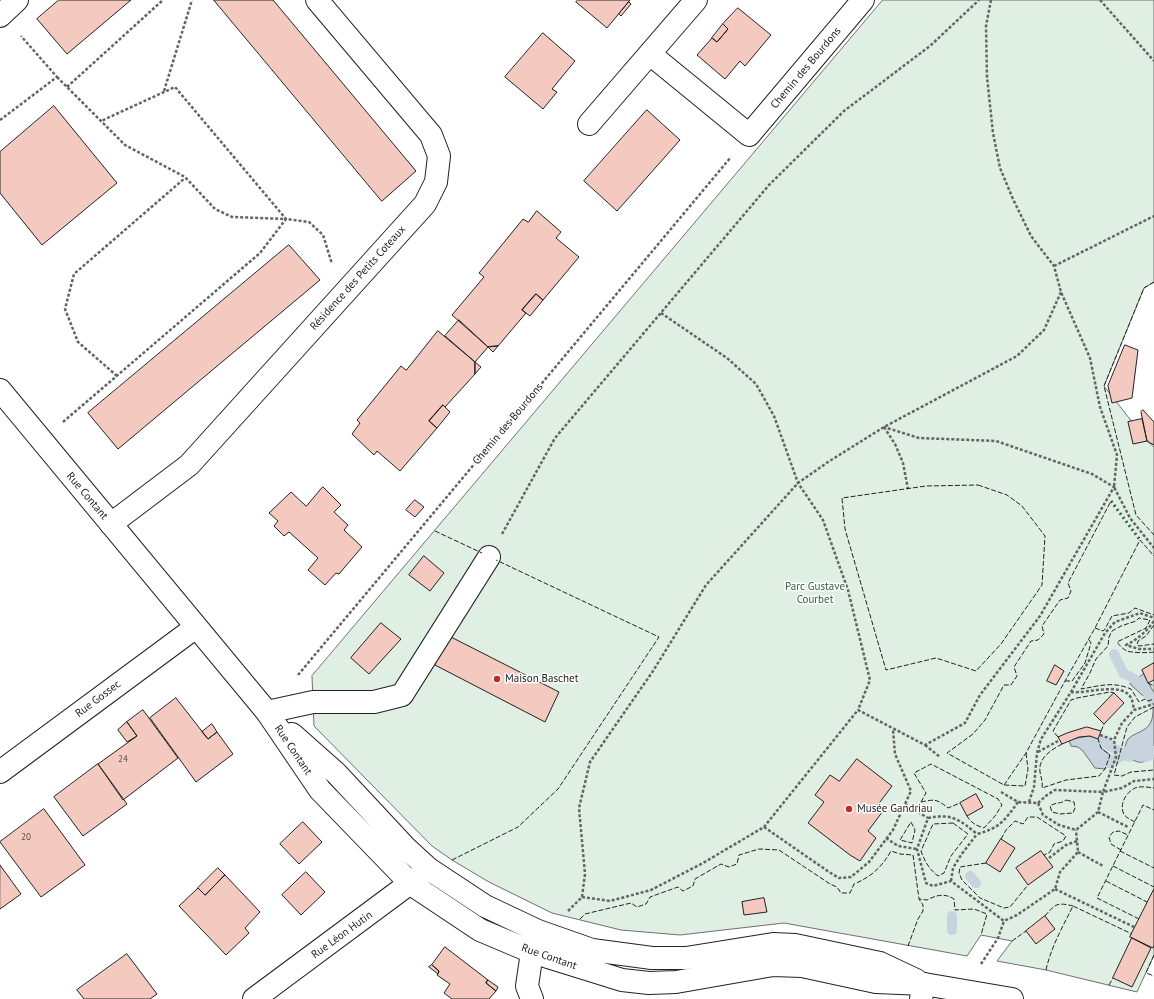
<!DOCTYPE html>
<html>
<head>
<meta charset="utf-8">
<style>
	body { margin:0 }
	canvas { display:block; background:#fff }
</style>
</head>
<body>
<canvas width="1154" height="999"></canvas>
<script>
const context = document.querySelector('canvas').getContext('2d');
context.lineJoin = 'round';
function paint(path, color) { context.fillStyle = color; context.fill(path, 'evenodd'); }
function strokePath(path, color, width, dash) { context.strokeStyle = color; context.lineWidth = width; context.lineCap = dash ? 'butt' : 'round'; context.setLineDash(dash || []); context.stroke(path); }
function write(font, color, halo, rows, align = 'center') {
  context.font = font + ' "PT Sans",sans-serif'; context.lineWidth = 3; context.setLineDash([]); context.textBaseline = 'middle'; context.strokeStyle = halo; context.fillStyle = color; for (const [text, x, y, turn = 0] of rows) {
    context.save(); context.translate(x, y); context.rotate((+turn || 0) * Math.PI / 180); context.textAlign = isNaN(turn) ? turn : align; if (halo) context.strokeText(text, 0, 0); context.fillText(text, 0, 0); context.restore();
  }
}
const green = new Path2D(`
	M 883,0 L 1154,0 L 1154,282 L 1144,288 L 1104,386 L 1147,441 L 1154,447 L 1154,955 L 1137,992 L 1046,970 L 997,961 L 1012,941 L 981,935 L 967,956 L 784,923 L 680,935 L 621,930 L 552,913 L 489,882 L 452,860 L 432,846 L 314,726 L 312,676 Z`);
const water = new Path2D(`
	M 1144,674 L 1154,693 L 1154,755 C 1142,765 1139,764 1126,756 L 1119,759 L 1121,753 L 1124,751 C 1125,747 1126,742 1128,739 C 1133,734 1139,733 1145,729 C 1154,723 1154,710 1152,700 L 1142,695 L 1130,684 Z
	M 1090,736 L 1098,739 L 1101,748 L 1110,755 L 1105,769 L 1095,768 L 1083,751 L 1078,747 L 1071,746 L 1069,740 Z`);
const stream = new Path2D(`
	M 1114,654 L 1124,674 C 1138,678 1146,690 1154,702
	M 1098,739 L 1129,757
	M 1097,755 L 1108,763 L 1120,757 L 1129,750 L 1139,756 L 1147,757 L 1154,751
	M 970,876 L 976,883
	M 952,916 L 952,930`);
const building = new Path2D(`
	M 59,0 L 131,0 L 67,54 L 37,19 Z
	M 214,0 L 273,0 L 416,171 L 382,201 Z
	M 578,0 L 630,0 L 607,28 L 576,2 Z
	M 629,2 L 631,4 L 621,16 L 619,14 Z
	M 738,8 L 771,35 L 745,66 L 740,61 L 725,79 L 697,55 L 712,38 L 717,42 L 728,29 L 723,24 Z
	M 723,24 L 728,29 L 717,42 L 712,38 Z
	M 543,33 L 575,61 L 552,89 L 557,92 L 543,109 L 505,77 Z
	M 54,106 L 117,183 L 42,245 L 0,193 L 0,152 Z
	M 647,110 L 680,140 L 617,211 L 584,181 Z
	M 537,211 L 561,232 L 556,238 L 579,257 L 543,300 L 536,294 L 522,310 L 526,313 L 498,346 L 488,347 L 452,315 L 484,277 L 479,273 L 523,219 L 528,222 Z
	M 289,245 L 320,280 L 118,449 L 88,413 Z
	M 536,294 L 543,300 L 530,316 L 522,310 Z
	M 459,320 L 488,347 L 475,362 L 445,336 Z
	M 438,331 L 475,362 L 475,374 L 445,407 L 443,405 L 429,421 L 437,428 L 400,471 L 377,451 L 374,455 L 352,434 L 360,423 L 357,420 L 401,366 L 406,370 Z
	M 1125,345 L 1138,350 L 1132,398 L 1112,403 L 1108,386 Z
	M 498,346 L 493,352 L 488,347 Z
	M 475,362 L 481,367 L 475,374 Z
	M 443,405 L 450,412 L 437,428 L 429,421 Z
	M 1143,410 L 1154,422 L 1154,445 L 1147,441 L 1141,412 Z
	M 1142,419 L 1147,441 L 1133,444 L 1128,422 Z
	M 323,487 L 341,505 L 334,512 L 348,525 L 344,530 L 362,547 L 339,574 L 336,573 L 325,585 L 308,570 L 318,558 L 289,532 L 284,536 L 274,526 L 278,521 L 269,513 L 291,492 L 306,506 Z
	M 415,500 L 424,507 L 415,517 L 406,510 Z
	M 424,556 L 444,573 L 430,591 L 409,575 Z
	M 381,623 L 401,639 L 369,674 L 351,658 Z
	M 449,636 L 559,692 L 545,722 L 435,665 Z
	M 1154,663 L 1154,680 L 1148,683 L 1142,670 Z
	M 1055,665 L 1064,671 L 1056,685 L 1047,681 Z
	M 1114,693 L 1124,703 L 1104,724 L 1094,714 Z
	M 176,698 L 208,739 L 217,732 L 233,754 L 196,782 L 150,718 Z
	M 143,710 L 178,758 L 123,800 L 98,764 L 137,736 L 127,722 Z
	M 127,722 L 137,736 L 127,742 L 118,730 Z
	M 212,724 L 217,732 L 208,739 L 202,732 Z
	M 1087,727 L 1101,731 L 1098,739 L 1090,736 L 1079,737 L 1062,744 L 1058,737 L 1067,733 Z
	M 857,759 L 892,786 L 877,806 L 883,811 L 868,831 L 876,838 L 860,861 L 850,855 L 808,823 L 824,802 L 815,795 L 830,775 L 839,781 Z
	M 98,764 L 127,804 L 83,836 L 54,797 Z
	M 976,794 L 983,807 L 967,816 L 960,803 Z
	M 44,809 L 85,865 L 41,897 L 0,842 Z
	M 303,822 L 322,842 L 299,864 L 280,844 Z
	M 1001,839 L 1015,848 L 1000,872 L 986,863 Z
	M 1041,851 L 1053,867 L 1028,885 L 1016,868 Z
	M 0,865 L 21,894 L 0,909 Z
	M 218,868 L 225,875 L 205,895 L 198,888 Z
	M 306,872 L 325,892 L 301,915 L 282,895 Z
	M 225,875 L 260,912 L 245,928 L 249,933 L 226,955 L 179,906 L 198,888 L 205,895 Z
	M 1154,889 L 1154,945 L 1153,948 L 1130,937 Z
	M 764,898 L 767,912 L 744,915 L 742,902 Z
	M 1045,916 L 1055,929 L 1036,944 L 1026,931 Z
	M 1132,938 L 1151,948 L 1132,987 L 1113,978 Z
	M 445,947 L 488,980 L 486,983 L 496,991 L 489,999 L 452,999 L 444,993 L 450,984 L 437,975 L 439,971 L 432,965 Z
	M 127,954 L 157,994 L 150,999 L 84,999 L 77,990 Z
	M 432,965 L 439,971 L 438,974 L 429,967 Z
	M 488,980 L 498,987 L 496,991 L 486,983 Z`);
const path = new Path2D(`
	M 991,0 L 986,26 L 987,77 L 993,133 L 1000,168 L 1013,199 L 1031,236 L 1054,266 L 1061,292 L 1090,358 L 1100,407 L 1117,455 L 1114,487 L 1130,518 L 1154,548
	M 1100,0 L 1154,61
	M 57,77 L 125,145 L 185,177 L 215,209 L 232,217 L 286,219 L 175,87 L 101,121
	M 67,87 L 163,0
	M 164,91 L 192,0
	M 0,120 L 57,77 L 21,36
	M 1054,266 L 1154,216
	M 661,313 L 727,358 L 756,384 L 774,416 L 798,483 L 823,520 L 848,590 L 870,680 L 858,710
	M 117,376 L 78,342 L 65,309 L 74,274 L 185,178
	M 63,422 L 260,253 L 286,219 L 309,222 L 323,235 L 332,264
	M 884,427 L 895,444 L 903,463 L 908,489
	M 502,534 L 555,438 L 769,185 L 844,111 L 930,46 L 979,0
	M 1154,621 C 1146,632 1138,639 1126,645 L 1139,649 L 1154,649
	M 298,675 L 731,157
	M 1071,692 C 1088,694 1122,681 1131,698 C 1133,701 1133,706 1134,710
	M 1100,735 L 1114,740
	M 925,745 L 940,757
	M 1038,752 L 1058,741
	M 1001,792 L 1018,802 L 1038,803 L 1043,815 L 1059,825 L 1076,830 L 1098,812 L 1103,792 L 1122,788 L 1134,781 L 1154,779
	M 1018,802 C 1005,820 1000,828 977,834 C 960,820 952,813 928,818 L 917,849 L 926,883 L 933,886 L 951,881 L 1004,921 L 1017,915 L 1055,889 L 1060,872 L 1078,852 L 1076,830
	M 1029,802 L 1034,787 L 1037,753 L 1041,739 L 1071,692 L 1105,633 L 1115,622 L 1140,613 L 1154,618
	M 1038,803 L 1047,795 L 1055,790 L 1103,792 L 1116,757 L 1114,740 L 1122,723 L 1134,710 L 1154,704
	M 905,804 L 928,818
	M 1098,812 L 1128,827
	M 764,827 L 829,872 L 839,878 L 851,877 L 869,862 L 893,830 L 911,791 L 895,754 L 893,730
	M 886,838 L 898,846 L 917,849
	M 1078,852 L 1103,866
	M 1049,858 L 1066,845 L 1077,841
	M 951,881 L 953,868 L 961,855 L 977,834
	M 1055,889 L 1134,927
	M 582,897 L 610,901 L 651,890 L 703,863 L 764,827 L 858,710 L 925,745 L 965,723 L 980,695 L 1040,616 L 1114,487 L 1092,474 L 996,441 L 919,438 L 884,427
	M 568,911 L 582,897 L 585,874 L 579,808 L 590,762 L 653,671 L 706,585 L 798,483 L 828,462 L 884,427 L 1017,356 L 1044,330 L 1061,292
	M 981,964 L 998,938 L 1004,921`);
const minor = new Path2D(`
	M 0,16 L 17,0
	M 650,54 L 749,135 L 863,0
	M 589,124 L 696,0
	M 111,524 L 189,465 L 425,204 L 436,182 L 439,156 L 431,135 L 317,0
	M 267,712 L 313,702 L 374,702 L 402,695 L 489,557
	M 0,772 L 196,627
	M 254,999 L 425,872
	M 532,999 L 527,986 L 532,952 L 537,934
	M 921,999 L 924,984`);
const major = new Path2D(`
	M 0,390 L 267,712 L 320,790 L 411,884 L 480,930 L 532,952 L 622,980 L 649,983 L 676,982 L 773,965 L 802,966 L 876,982 L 924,984 L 1012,999
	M 292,734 L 336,773 L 405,847 L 429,869 L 485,906 L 538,931 L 592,950 L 652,958 L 686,958 L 773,944 L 795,945 L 880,963 L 916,980`);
const hedge = new Path2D(`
	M 1111,501 L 1140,540`);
const fence = new Path2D(`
	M 1154,282 L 1144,288 L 1104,386 L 1136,515 L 1154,535
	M 978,485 L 1007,495 L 1022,506 L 1045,536 L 1042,585 L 1001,644 L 976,671 L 936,658 L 886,670 L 845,529 L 842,498 L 926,486 Z
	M 435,531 L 482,553
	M 1154,625 L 1146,636 L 1138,641 L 1137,645 L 1139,646 L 1154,644
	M 1095,628 L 1103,631 L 1105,629 L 1112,616 L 1129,613 L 1135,608 L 1154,615
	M 1154,652 C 1148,653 1133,653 1127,651 C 1123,649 1120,646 1117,642 L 1146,628 L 1150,620 L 1139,618 L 1136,621 L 1121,626 L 1112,631 L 1109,637 L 1108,646 L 1096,659 L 1090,673 L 1081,689 C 1100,686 1112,681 1131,689 L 1139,702 L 1145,699 L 1148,701 L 1154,699
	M 1065,681 L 1072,681 L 1085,663 L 1091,643 L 1089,640
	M 1148,683 L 1154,686
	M 1154,707 L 1135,717 L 1127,727 L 1114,775 L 1122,776 L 1131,772 L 1154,770
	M 1101,731 L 1104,724
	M 1058,737 L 1053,731 L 1071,700 L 1077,698 L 1110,692 L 1114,693
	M 1062,744 C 1051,750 1038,758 1040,772 C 1041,778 1043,781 1042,788 L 1066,780 L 1099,776 L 1105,769 L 1110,755 L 1101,748 L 1098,739
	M 1026,753 L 1028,769 L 1025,786 L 1004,785 L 947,753 L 973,734 L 985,720 L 1004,685 L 1011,685 L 1017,676 L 1014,667 L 1031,641 L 1038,640 L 1044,634 L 1042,626 L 1060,600 L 1068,598 L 1071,591 L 1068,583 L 1111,501
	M 1004,785 L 1026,753 L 1065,681 L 1095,628 L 1140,540 L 1154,556
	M 1066,800 L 1074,802 L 1075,808 L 1073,813 L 1060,814 L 1052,812 L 1050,806 C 1056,802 1061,804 1066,800 Z
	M 921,802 L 926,793 L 914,773 L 931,764 L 998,799 L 1002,805 L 995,816 L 984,828 C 977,826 971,823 967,816
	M 921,802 C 935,799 937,799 948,808 L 960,803
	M 911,822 L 915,830 L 912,843 L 900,840 Z
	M 1135,822 C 1130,819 1124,817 1123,812 C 1120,802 1127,792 1135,788 C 1141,786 1148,787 1154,788
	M 953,823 L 968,834 L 951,856 L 944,873 L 938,876 C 929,869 925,862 921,851 L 933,824 Z
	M 1001,839 L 1006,830 L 1015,821 L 1023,824 L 1028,817 L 1037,817 L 1066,836 L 1063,841 L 1054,844 L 1050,852 L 1044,855
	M 1121,850 L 1111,844 L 1109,837 L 1113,832 L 1119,831 L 1128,835
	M 1120,851 L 1154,868
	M 452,860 L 518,827 L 558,789 L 659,637 L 496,560
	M 986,863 L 960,867 L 959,873 L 962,880 L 980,898 L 1004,908 L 1010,907 L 1028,885
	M 1113,866 L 1154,887
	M 1106,881 L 1147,902
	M 1045,916 C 1055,904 1057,902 1073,906
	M 580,919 L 585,914 L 631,903 L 637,907 L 646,904 L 650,897 L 678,887 L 683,891 L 693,886 L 695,879 L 721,864 L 729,867 L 737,864 L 739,855 L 759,849 L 779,850 L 830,884 L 837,887 L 841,893 L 850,893 L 854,884 C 871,877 882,867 891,851 L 900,854 L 913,855 L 919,899 L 927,900 C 936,895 945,893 954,899 L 955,910 L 974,909 L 987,914 L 981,935
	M 1139,919 L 1097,898 L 1143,805 L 1154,810
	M 1012,941 L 1026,931
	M 908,946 L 918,919 L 923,911 L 923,905 L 919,899
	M 1154,955 L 1146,973 L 1154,976
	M 1046,970 C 1051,947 1063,926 1073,906 L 1132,934
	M 1109,985 L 1113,978`);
const markers = [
	[497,679,4,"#c62828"],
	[849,809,4,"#c62828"]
];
const numberNames = [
	["24",123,759],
	["20",26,837]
];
const streetNames = [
	["Chemin des Bourdons",806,68,-50],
	["Résidence des Petits Coteaux",358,278,-48],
	["Chemin des Bourdons",508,424,-50],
	["Rue Contant",87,496,50],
	["Rue Gossec",98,699,-37],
	["Rue Contant",293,750,56],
	["Rue Léon Hutin",342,935,-36],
	["Rue Contant",549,957,19]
];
const parkNames = [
	["Parc Gustave",815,587],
	["Courbet",815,600]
];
const poiNames = [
	["Maison Baschet",505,679],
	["Musée Gandriau",857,809]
];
paint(green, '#e0efe3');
strokePath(green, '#6f6f6f', 1);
paint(water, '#c7d3dd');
strokePath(water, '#6f6f6f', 1);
strokePath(stream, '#c7d3dd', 10);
paint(building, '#f3c9c0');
strokePath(building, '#222', 1);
strokePath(minor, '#222', 24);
strokePath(major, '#222', 24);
strokePath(path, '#646464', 2.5, [3, 2]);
strokePath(minor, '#fff', 22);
strokePath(major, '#fff', 22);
strokePath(hedge, '#2f5e38', 3, [2, 3]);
strokePath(fence, '#222', 1, [5, 2]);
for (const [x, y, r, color] of markers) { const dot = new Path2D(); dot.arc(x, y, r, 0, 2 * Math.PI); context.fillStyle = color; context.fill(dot); strokePath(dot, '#fff', 1.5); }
write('9px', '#564c4a', null, numberNames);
write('11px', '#222', '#fff', streetNames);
write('11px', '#2f5e38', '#fff', parkNames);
write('11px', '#222', '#fff', poiNames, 'left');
</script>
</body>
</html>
